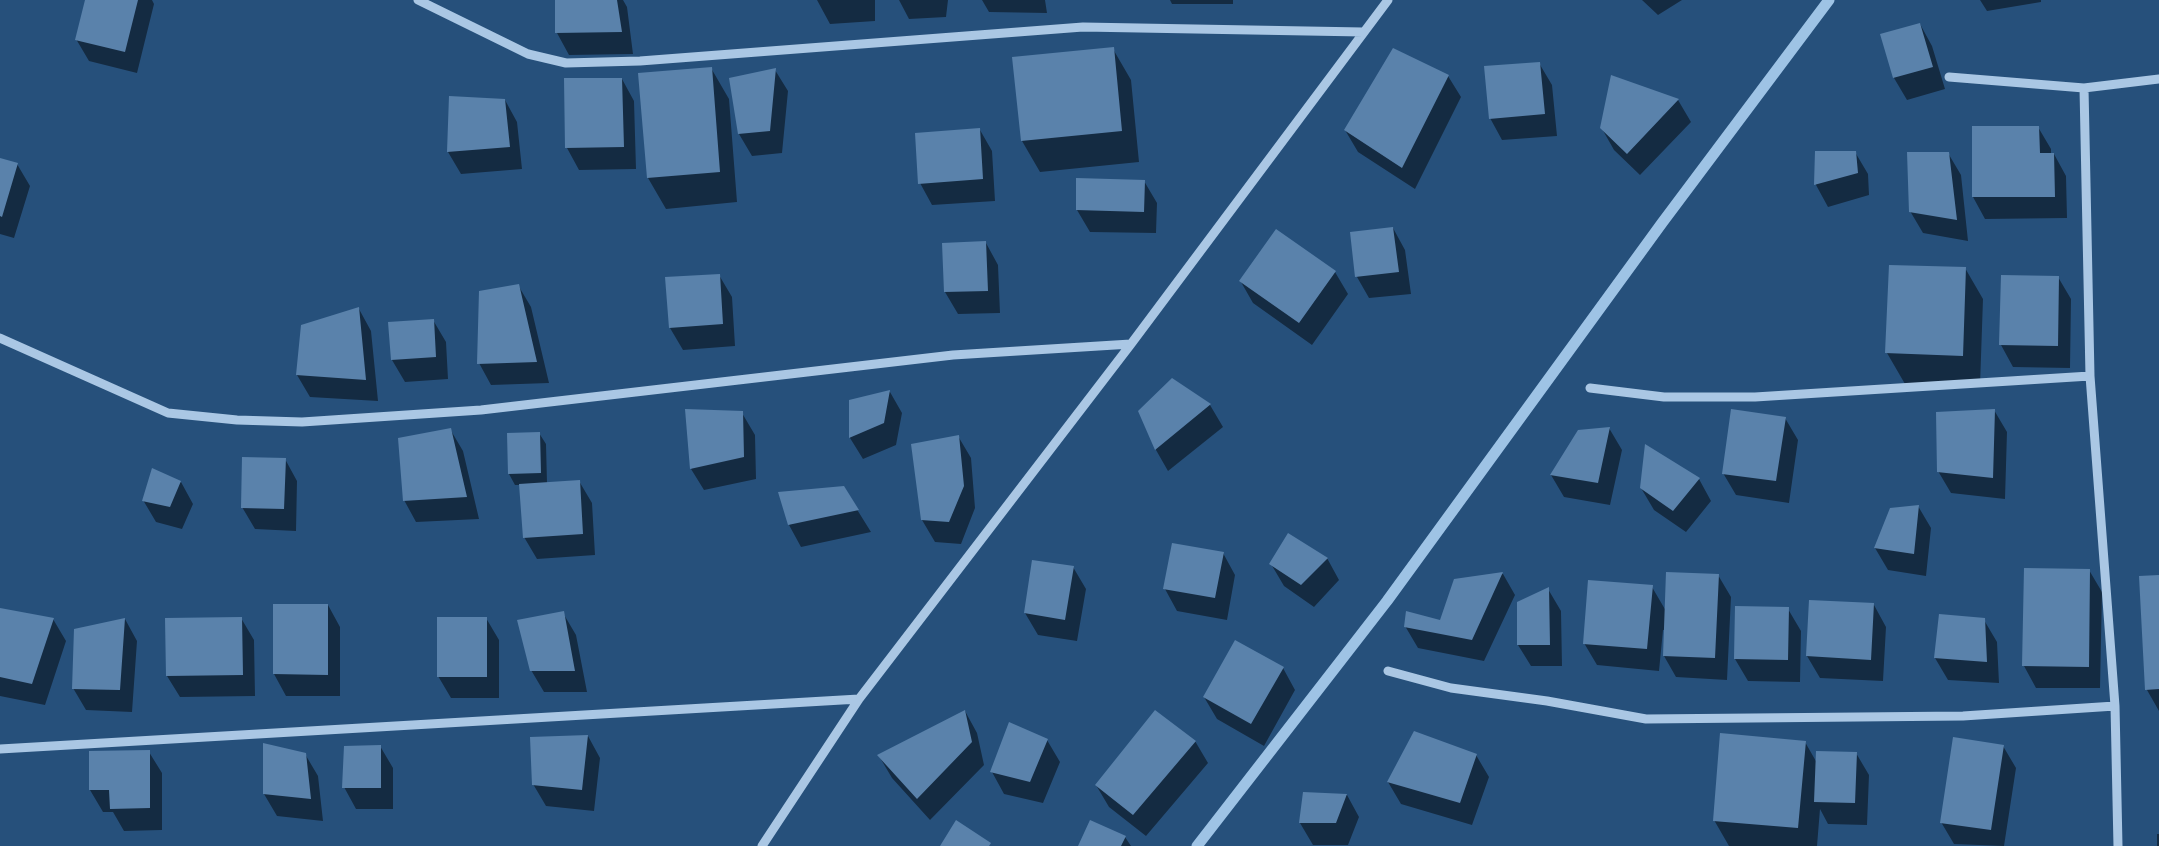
<!DOCTYPE html>
<html>
<head>
<meta charset="utf-8">
<style>
	body { margin:0 }
	canvas { display:block; background:#26507b }
</style>
</head>
<body>
<canvas width="2159" height="846"></canvas>
<script>
const context = document.querySelector('canvas').getContext('2d');
context.lineJoin = 'round';
function paint(path, color) { context.fillStyle = color; context.fill(path, 'evenodd'); }
function strokePath(path, color, width, dash) { context.strokeStyle = color; context.lineWidth = width; context.lineCap = dash ? 'butt' : 'round'; context.setLineDash(dash || []); context.stroke(path); }
const shadow = new Path2D(`
	M 86,0 L 152,0 L 154,4 L 137,73 L 89,61 L 76,39 Z
	M 557,0 L 623,0 L 627,7 L 633,54 L 569,55 L 557,33 Z
	M 817,0 L 875,0 L 875,21 L 830,24 Z
	M 899,0 L 948,0 L 946,17 L 909,19 Z
	M 982,0 L 1045,0 L 1047,13 L 989,12 Z
	M 1170,0 L 1233,0 L 1233,4 L 1172,4 Z
	M 1642,0 L 1682,0 L 1658,15 Z
	M 1980,0 L 2041,0 L 2041,2 L 1987,11 Z
	M 1920,24 L 1932,46 L 1945,89 L 1907,100 L 1894,78 L 1881,35 Z
	M 1113,49 L 1131,80 L 1139,162 L 1040,172 L 1022,141 Z
	M 1539,63 L 1552,85 L 1557,136 L 1502,140 L 1490,118 Z
	M 711,68 L 729,99 L 737,202 L 666,209 L 648,178 Z
	M 775,70 L 788,91 L 782,153 L 752,156 L 739,134 Z
	M 1448,76 L 1461,97 L 1415,189 L 1358,152 L 1345,130 Z
	M 1612,76 L 1678,100 L 1691,122 L 1640,175 L 1614,150 L 1601,127 Z
	M 622,79 L 634,101 L 636,169 L 579,170 L 567,148 Z
	M 505,100 L 517,122 L 522,169 L 461,174 L 448,152 Z
	M 2038,127 L 2051,149 L 2051,154 L 2054,154 L 2066,176 L 2067,218 L 1985,219 L 1973,197 L 1973,128 Z
	M 980,130 L 992,151 L 995,201 L 932,205 L 920,183 Z
	M 1817,152 L 1855,152 L 1868,174 L 1869,195 L 1828,207 L 1816,185 Z
	M 1948,153 L 1961,175 L 1968,241 L 1923,233 L 1910,211 Z
	M 0,159 L 17,164 L 30,186 L 14,238 L 0,234 Z
	M 1077,179 L 1144,181 L 1157,203 L 1156,233 L 1090,232 L 1077,210 Z
	M 1393,228 L 1405,250 L 1411,294 L 1369,298 L 1357,277 Z
	M 986,243 L 998,265 L 1000,313 L 958,314 L 945,292 L 943,244 Z
	M 1965,268 L 1983,299 L 1980,386 L 1905,384 L 1887,353 Z
	M 1335,272 L 1348,294 L 1312,345 L 1253,303 L 1241,282 Z
	M 719,275 L 732,297 L 735,346 L 683,350 L 670,328 Z
	M 2002,276 L 2058,277 L 2071,299 L 2070,368 L 2013,367 L 2001,345 Z
	M 518,285 L 531,307 L 549,383 L 491,385 L 479,363 Z
	M 359,309 L 371,331 L 378,401 L 310,397 L 297,375 Z
	M 433,320 L 446,342 L 448,379 L 405,382 L 392,360 L 389,323 Z
	M 1172,379 L 1210,405 L 1223,427 L 1168,471 L 1156,450 L 1140,411 Z
	M 890,392 L 902,413 L 896,445 L 863,459 L 850,438 L 850,401 Z
	M 1994,410 L 2007,432 L 2005,499 L 1951,493 L 1938,471 Z
	M 742,413 L 755,435 L 756,479 L 704,490 L 691,469 Z
	M 1785,418 L 1798,440 L 1789,503 L 1736,495 L 1723,473 Z
	M 1609,428 L 1622,450 L 1610,505 L 1564,497 L 1551,475 Z
	M 450,429 L 463,451 L 479,519 L 416,522 L 404,500 Z
	M 539,433 L 546,444 L 547,483 L 579,481 L 592,503 L 595,555 L 537,559 L 524,537 L 520,485 L 515,485 L 509,474 Z
	M 958,436 L 971,458 L 975,508 L 961,544 L 935,542 L 922,520 Z
	M 285,459 L 297,481 L 296,531 L 255,529 L 242,507 Z
	M 1699,479 L 1711,501 L 1686,532 L 1654,510 L 1641,488 Z
	M 181,482 L 193,504 L 182,529 L 156,522 L 143,500 Z
	M 843,487 L 871,532 L 801,547 L 789,525 Z
	M 1918,506 L 1931,528 L 1926,576 L 1888,570 L 1875,548 Z
	M 1223,553 L 1235,575 L 1227,620 L 1177,611 L 1165,589 Z
	M 1327,558 L 1339,580 L 1314,607 L 1284,586 L 1271,564 Z
	M 1073,567 L 1086,589 L 1077,641 L 1038,635 L 1025,613 Z
	M 2089,570 L 2102,592 L 2100,688 L 2036,688 L 2024,666 Z
	M 1503,574 L 1515,595 L 1484,661 L 1418,648 L 1405,626 L 1441,622 L 1455,580 Z
	M 1718,575 L 1731,597 L 1727,680 L 1676,677 L 1664,656 L 1665,630 L 1663,630 L 1659,671 L 1597,665 L 1584,643 L 1652,587 L 1666,611 Z
	M 2159,576 L 2159,711 L 2147,690 Z
	M 1548,589 L 1561,611 L 1562,666 L 1531,666 L 1518,645 Z
	M 1810,602 L 1874,605 L 1886,627 L 1883,681 L 1820,678 L 1807,656 Z
	M 328,605 L 340,627 L 340,696 L 286,696 L 274,674 Z
	M 0,609 L 53,619 L 66,641 L 45,705 L 0,696 Z
	M 1788,609 L 1801,631 L 1800,682 L 1748,681 L 1735,659 Z
	M 563,613 L 576,635 L 587,692 L 544,692 L 531,670 Z
	M 1940,615 L 1984,620 L 1997,642 L 1999,683 L 1948,680 L 1935,658 Z
	M 241,618 L 254,640 L 255,696 L 180,697 L 167,676 Z
	M 486,618 L 499,640 L 499,698 L 451,698 L 438,676 Z
	M 125,619 L 137,641 L 132,712 L 86,710 L 73,688 Z
	M 1283,668 L 1295,690 L 1264,746 L 1217,719 L 1204,697 Z
	M 965,711 L 977,733 L 984,765 L 930,820 L 892,778 L 879,756 Z
	M 588,736 L 600,758 L 594,811 L 546,806 L 533,784 Z
	M 1047,740 L 1060,762 L 1043,803 L 1004,794 L 992,772 Z
	M 1195,741 L 1208,763 L 1146,836 L 1109,807 L 1096,785 Z
	M 1805,742 L 1817,763 L 1856,753 L 1869,775 L 1867,825 L 1828,824 L 1820,809 L 1817,846 L 1729,846 L 1714,820 Z
	M 380,746 L 393,768 L 393,809 L 356,809 L 344,787 Z
	M 2003,746 L 2016,768 L 2004,846 L 1954,844 L 1941,822 Z
	M 149,752 L 162,773 L 162,830 L 124,831 L 113,812 L 103,812 L 90,790 Z
	M 305,754 L 318,776 L 323,821 L 277,816 L 264,794 Z
	M 1476,755 L 1489,777 L 1472,825 L 1401,804 L 1388,782 Z
	M 1304,793 L 1347,795 L 1359,817 L 1348,845 L 1313,845 L 1300,823 Z
	M 1090,822 L 1125,837 L 1131,846 L 1080,846 Z
	M 2157,834 L 2159,834 L 2159,846 L 2157,846 Z`);
const stream = new Path2D(`
	M 1197,846 L 1387,601 L 1662,223 L 1829,0`);
const building = new Path2D(`
	M 85,0 L 138,0 L 125,52 L 75,40 Z
	M 555,0 L 617,0 L 622,32 L 555,33 Z
	M 1920,23 L 1933,67 L 1893,78 L 1880,34 Z
	M 1114,47 L 1122,131 L 1021,141 L 1012,57 Z
	M 1393,48 L 1449,75 L 1402,168 L 1344,130 Z
	M 1540,62 L 1545,114 L 1489,119 L 1484,66 Z
	M 712,67 L 720,172 L 647,178 L 638,73 Z
	M 776,68 L 770,131 L 738,134 L 729,78 Z
	M 1611,75 L 1679,99 L 1627,154 L 1600,128 Z
	M 564,78 L 622,78 L 624,147 L 565,148 Z
	M 449,96 L 505,99 L 510,147 L 447,152 Z
	M 1972,126 L 2039,126 L 2040,153 L 2054,153 L 2055,197 L 1972,197 Z
	M 980,128 L 983,179 L 918,184 L 915,133 Z
	M 1815,151 L 1856,151 L 1858,173 L 1814,185 Z
	M 1907,152 L 1949,152 L 1957,220 L 1909,212 Z
	M 0,158 L 18,163 L 2,217 L 0,216 Z
	M 1076,178 L 1145,180 L 1144,212 L 1076,210 Z
	M 1393,227 L 1399,272 L 1355,277 L 1350,232 Z
	M 1276,229 L 1336,271 L 1299,323 L 1239,281 Z
	M 986,241 L 988,291 L 944,292 L 942,243 Z
	M 1889,265 L 1966,267 L 1963,356 L 1885,353 Z
	M 720,274 L 723,324 L 669,328 L 665,277 Z
	M 2001,275 L 2059,276 L 2058,346 L 1999,345 Z
	M 519,284 L 537,362 L 477,364 L 479,291 Z
	M 359,307 L 366,380 L 296,375 L 301,325 Z
	M 434,319 L 436,357 L 391,360 L 388,322 Z
	M 1172,378 L 1211,404 L 1155,450 L 1138,411 Z
	M 890,390 L 884,423 L 849,438 L 849,400 Z
	M 685,409 L 743,411 L 744,457 L 690,469 Z
	M 1731,409 L 1786,417 L 1776,481 L 1722,474 Z
	M 1995,409 L 1993,478 L 1937,472 L 1936,412 Z
	M 1610,427 L 1598,483 L 1550,475 L 1578,430 Z
	M 451,428 L 467,497 L 403,501 L 398,438 Z
	M 540,432 L 541,473 L 508,474 L 507,433 Z
	M 959,435 L 964,486 L 949,522 L 921,520 L 911,444 Z
	M 1645,444 L 1700,478 L 1673,511 L 1640,488 Z
	M 242,457 L 286,458 L 284,509 L 241,508 Z
	M 152,468 L 181,481 L 170,507 L 142,501 Z
	M 580,480 L 583,534 L 523,538 L 519,484 Z
	M 844,486 L 859,510 L 788,525 L 778,492 Z
	M 1919,505 L 1914,554 L 1874,548 L 1890,508 Z
	M 1288,533 L 1328,558 L 1301,585 L 1269,564 Z
	M 1172,543 L 1224,552 L 1215,598 L 1163,589 Z
	M 1032,560 L 1074,566 L 1065,620 L 1024,613 Z
	M 2024,568 L 2090,569 L 2089,667 L 2022,666 Z
	M 1503,572 L 1472,640 L 1404,627 L 1406,611 L 1440,620 L 1454,579 Z
	M 1666,572 L 1719,574 L 1715,658 L 1663,656 Z
	M 2159,575 L 2159,689 L 2145,690 L 2139,576 Z
	M 1588,580 L 1653,585 L 1647,649 L 1583,644 Z
	M 1549,587 L 1550,645 L 1517,645 L 1517,602 Z
	M 1809,600 L 1874,603 L 1871,660 L 1806,656 Z
	M 273,604 L 328,604 L 328,675 L 273,674 Z
	M 1735,606 L 1789,607 L 1788,660 L 1734,659 Z
	M 0,608 L 54,618 L 32,684 L 0,677 Z
	M 564,611 L 575,671 L 530,671 L 517,620 Z
	M 1939,614 L 1985,618 L 1987,662 L 1934,658 Z
	M 242,617 L 243,675 L 166,676 L 165,618 Z
	M 437,617 L 487,617 L 487,677 L 437,677 Z
	M 125,618 L 120,690 L 72,689 L 74,629 Z
	M 1235,640 L 1284,667 L 1251,724 L 1203,697 Z
	M 965,710 L 972,742 L 917,799 L 877,755 Z
	M 1155,710 L 1196,741 L 1133,815 L 1095,785 Z
	M 1009,722 L 1048,739 L 1030,782 L 990,772 Z
	M 1414,731 L 1477,754 L 1460,803 L 1387,782 Z
	M 1720,733 L 1806,741 L 1798,828 L 1713,821 Z
	M 588,735 L 582,790 L 532,785 L 530,737 Z
	M 1953,737 L 2004,745 L 1991,830 L 1940,823 Z
	M 263,743 L 306,753 L 311,799 L 263,794 Z
	M 381,745 L 381,788 L 342,788 L 344,746 Z
	M 150,750 L 150,808 L 110,809 L 109,790 L 89,790 L 89,751 Z
	M 1816,751 L 1857,752 L 1855,803 L 1814,802 Z
	M 1303,792 L 1347,794 L 1336,823 L 1299,823 Z
	M 956,820 L 991,843 L 989,846 L 940,846 Z
	M 1090,820 L 1126,836 L 1121,846 L 1078,846 Z`);
const minor = new Path2D(`
	M 418,0 L 528,54 L 566,63 L 640,61 L 1083,27 L 1363,32
	M 1949,77 L 2084,88
	M 0,338 L 168,413 L 237,420 L 302,422 L 481,410 L 953,355 L 1131,344
	M 1590,388 L 1664,397 L 1755,397 L 2090,376
	M 1388,671 L 1451,688 L 1547,701 L 1646,719 L 1963,716 L 2115,706
	M 0,749 L 859,699
	M 762,846 L 859,699 L 1131,344 L 1388,0
	M 2118,846 L 2115,706 L 2090,376 L 2084,88 L 2159,79`);
paint(shadow, '#0007');
strokePath(stream, '#9ec3e5', 11);
paint(building, '#5a82ab');
strokePath(minor, '#aac7e4', 9);
</script>
</body>
</html>
